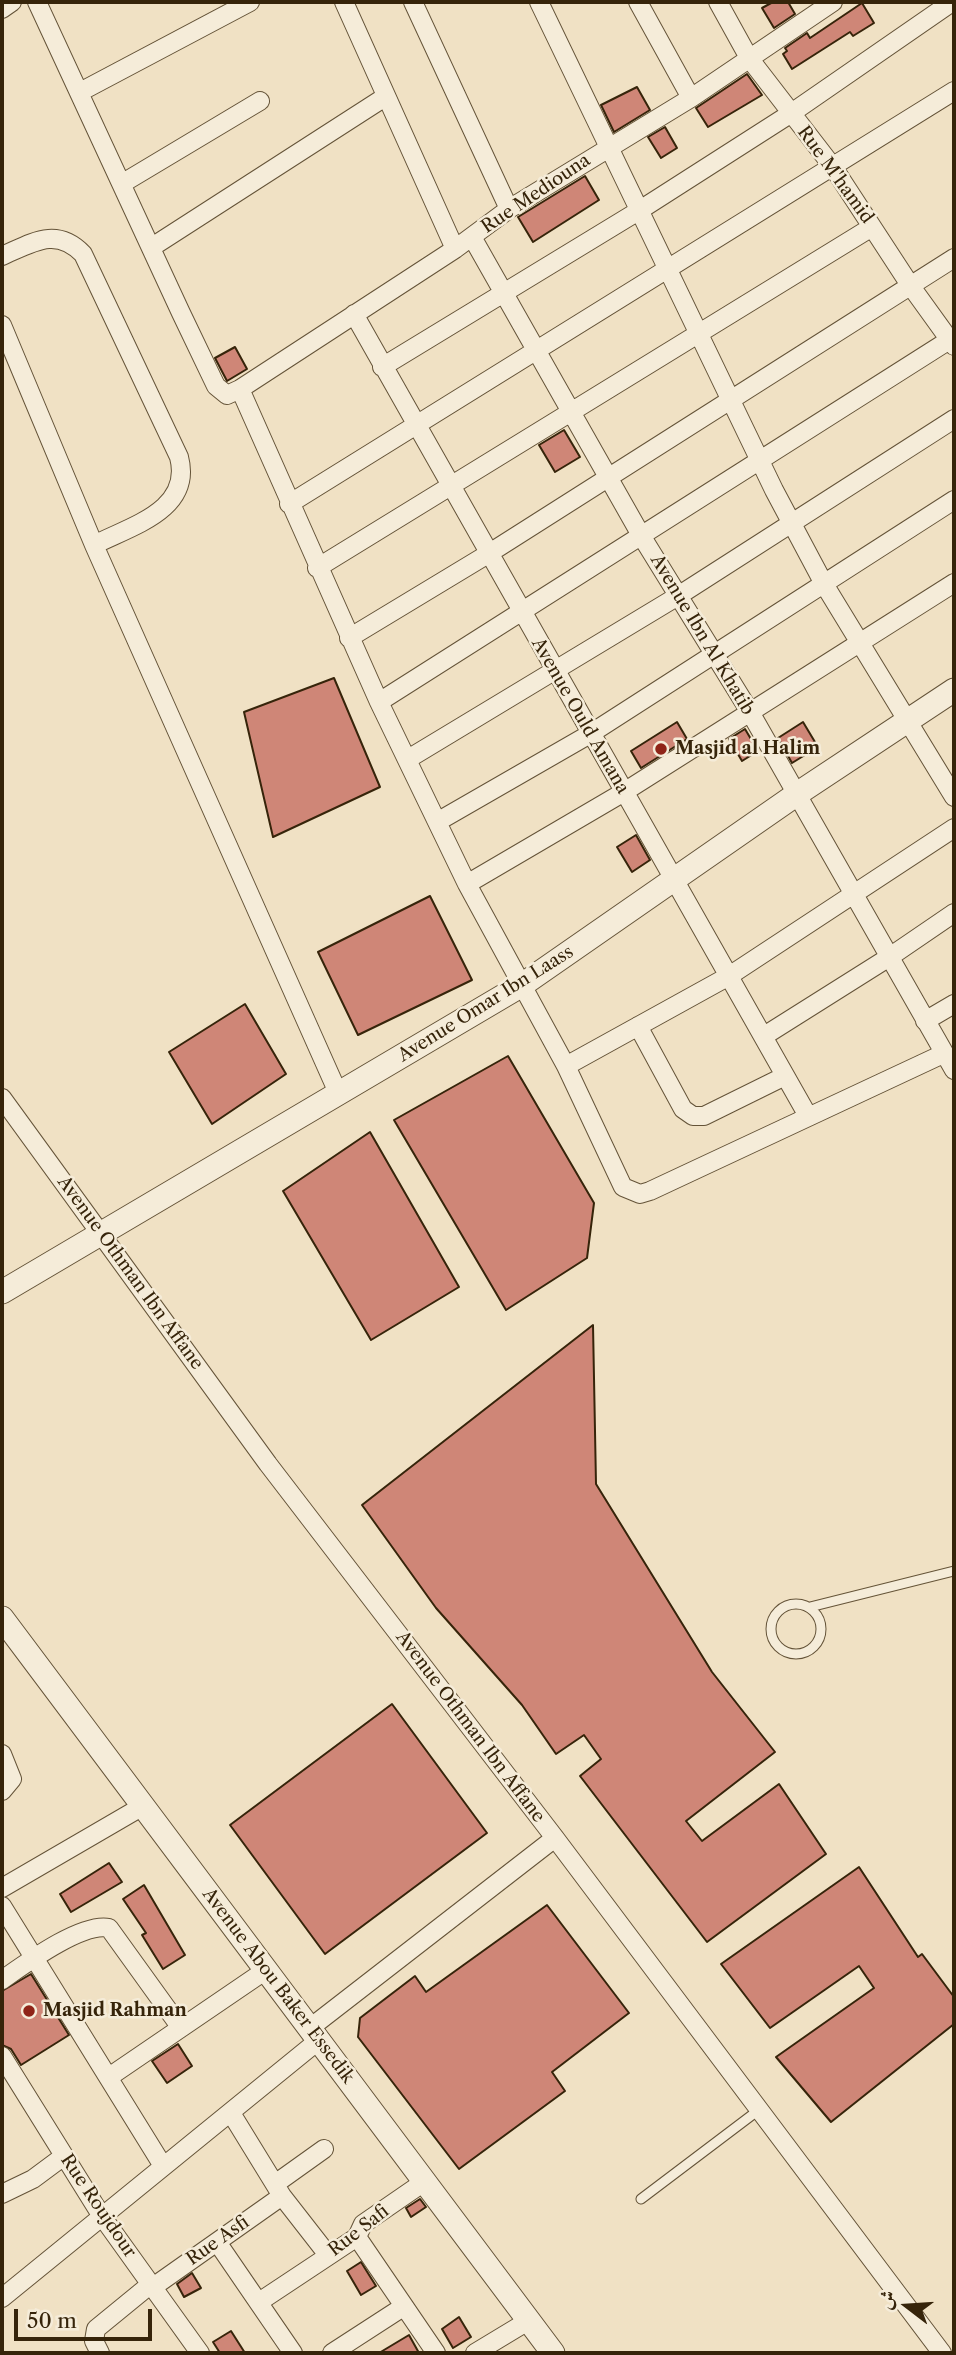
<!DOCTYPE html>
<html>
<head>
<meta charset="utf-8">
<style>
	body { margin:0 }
	#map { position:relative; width:956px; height:2355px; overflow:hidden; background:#f0e1c4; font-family:"Libre Caslon Text",Amiri,serif }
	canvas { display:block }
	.frame { position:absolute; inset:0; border:4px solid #36240a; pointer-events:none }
	.north { position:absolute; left:872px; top:2271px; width:70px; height:70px; -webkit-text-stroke:5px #f5ecd9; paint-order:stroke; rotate:287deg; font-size:19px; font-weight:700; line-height:28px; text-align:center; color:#36240a }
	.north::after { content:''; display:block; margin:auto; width:24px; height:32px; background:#36240a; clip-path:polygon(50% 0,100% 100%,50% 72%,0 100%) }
	.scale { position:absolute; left:14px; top:2309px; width:138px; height:32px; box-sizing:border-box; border:4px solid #36240a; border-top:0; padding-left:9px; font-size:21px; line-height:24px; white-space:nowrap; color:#36240a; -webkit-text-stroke:5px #f5ecd9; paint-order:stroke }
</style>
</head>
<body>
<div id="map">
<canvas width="956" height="2355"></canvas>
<div class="frame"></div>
<div class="north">ش</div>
<div class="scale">50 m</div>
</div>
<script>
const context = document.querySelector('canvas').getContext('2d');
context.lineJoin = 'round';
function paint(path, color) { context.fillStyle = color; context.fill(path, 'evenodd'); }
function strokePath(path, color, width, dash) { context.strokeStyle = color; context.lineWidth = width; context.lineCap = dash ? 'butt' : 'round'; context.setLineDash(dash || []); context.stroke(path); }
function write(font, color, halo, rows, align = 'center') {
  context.font = font + ' "Libre Caslon Text",serif'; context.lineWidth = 5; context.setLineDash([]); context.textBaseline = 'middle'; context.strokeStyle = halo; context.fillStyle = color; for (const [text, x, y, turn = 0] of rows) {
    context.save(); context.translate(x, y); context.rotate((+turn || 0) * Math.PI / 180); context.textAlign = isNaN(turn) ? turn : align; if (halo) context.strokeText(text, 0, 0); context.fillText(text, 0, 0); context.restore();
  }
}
const building = new Path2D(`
	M 773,2 L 788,2 L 795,14 L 774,28 L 762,8 Z
	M 862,3 L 874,23 L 853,36 L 850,32 L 792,69 L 783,54 L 787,51 L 785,48 L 807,33 L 810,38 Z
	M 747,74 L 762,95 L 708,127 L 696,108 Z
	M 637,87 L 650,110 L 614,132 L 601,105 Z
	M 665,127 L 677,148 L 661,158 L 648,137 Z
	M 585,176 L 599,200 L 533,242 L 518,217 Z
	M 235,347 L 247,369 L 227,381 L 215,358 Z
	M 564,430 L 580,457 L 555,472 L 539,445 Z
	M 334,678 L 380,787 L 273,837 L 244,712 Z
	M 677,722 L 687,739 L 641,768 L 631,751 Z
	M 803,722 L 818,747 L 792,763 L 778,738 Z
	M 745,729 L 758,751 L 742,761 L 729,739 Z
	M 636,835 L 650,860 L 632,872 L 617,847 Z
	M 430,896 L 472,980 L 358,1035 L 318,952 Z
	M 245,1004 L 286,1074 L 212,1124 L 169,1052 Z
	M 508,1056 L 594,1203 L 587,1258 L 506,1310 L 394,1120 Z
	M 370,1132 L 459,1287 L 371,1340 L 283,1191 Z
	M 593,1325 L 596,1484 L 712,1672 L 775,1752 L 686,1821 L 702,1841 L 779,1784 L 826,1854 L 707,1942 L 580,1776 L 601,1759 L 584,1735 L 556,1754 L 522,1705 L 436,1608 L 362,1505 Z
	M 392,1704 L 487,1833 L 325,1954 L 230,1825 Z
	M 109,1863 L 122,1882 L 71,1912 L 60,1894 Z
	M 859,1867 L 918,1957 L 922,1954 L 954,1997 L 954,2024 L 831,2122 L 776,2057 L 874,1988 L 859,1966 L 770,2028 L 721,1964 Z
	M 144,1885 L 185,1955 L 163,1969 L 142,1935 L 146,1933 L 123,1899 Z
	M 547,1905 L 629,2013 L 552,2072 L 565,2091 L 459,2169 L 358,2037 L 360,2018 L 415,1976 L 426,1992 Z
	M 31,1974 L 69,2035 L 21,2065 L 11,2049 L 2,2045 L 2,1991 Z
	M 178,2044 L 192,2066 L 167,2083 L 152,2061 Z
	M 420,2199 L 426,2207 L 411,2217 L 406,2208 Z
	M 361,2262 L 376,2286 L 361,2295 L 347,2271 Z
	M 192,2273 L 201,2288 L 184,2297 L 177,2284 Z
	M 459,2317 L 471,2337 L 453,2348 L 442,2329 Z
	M 231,2331 L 245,2353 L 220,2353 L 213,2342 Z
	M 409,2335 L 419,2353 L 379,2353 Z`);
const service = new Path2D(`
	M771 1629a25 25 0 1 1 50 0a25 25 0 1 1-50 0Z
	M 810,1607 L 954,1571
	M 641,2199 L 760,2109`);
const minor = new Path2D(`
	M 37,2 L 181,313 L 216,386 L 227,395 L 240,389 L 455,249 L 509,209 L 691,98 L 833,2
	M 344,2 L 455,249
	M 413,2 L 509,209
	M 539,2 L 774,490 L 824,584 L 954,797
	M 638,2 L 691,98
	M 718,2 L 749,58 L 833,167 L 910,285 L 954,346
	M 2,9 L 12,2
	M 80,92 L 250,2
	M 123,183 L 260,101
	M 472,237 L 642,537 L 750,712 L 954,1070
	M 152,247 L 385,97
	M 2,256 C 32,243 56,226 83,254 L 179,457 C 193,510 131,526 94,545
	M 354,314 L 808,1116
	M 2,325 L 94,545 L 339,1095
	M 382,367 L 640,210 L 790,114 L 952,2
	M 240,389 L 379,702 L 467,884 L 566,1066 L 623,1187 L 640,1194 L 650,1191 L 943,1054
	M 289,504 L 954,91
	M 317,568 L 872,227
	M 349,638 L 488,554 L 954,258
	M 379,702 L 954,337
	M 408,759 L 678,596 L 954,419
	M 437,822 L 590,734 L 954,500
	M 467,884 L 624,792 L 954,583
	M 925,1021 L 954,1004
	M 638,1026 L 683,1109 L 693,1116 L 704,1116 L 785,1076
	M 764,1036 L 891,956 L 954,913
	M 566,1066 L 729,976 L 954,828
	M 2,1098 L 268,1464 L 555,1838 L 942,2353
	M 2,1754 L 12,1779 L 2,1791
	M 2,1888 L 143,1806
	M 2,1906 L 163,2166
	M 2,1980 C 25,1964 82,1922 109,1928 L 181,2028
	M 310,2028 L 555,1838
	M 2,2056 L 101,2215 L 200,2353
	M 109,2077 L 266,1970
	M 231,2113 L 282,2196 L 328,2255
	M 275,2184 L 324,2149
	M 2,2194 L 33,2179 L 64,2156
	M 357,2237 L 436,2353
	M 217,2242 L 293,2353
	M 153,2287 L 282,2196
	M 2,2298 L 319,2040
	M 259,2302 L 357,2237 L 363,2224 L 424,2182
	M 100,2353 L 94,2341 L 96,2329 L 151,2284
	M 332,2353 L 403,2307
	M 475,2353 L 528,2321`);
const tertiary = new Path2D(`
	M 2,1292 L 522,985 L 797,794 L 954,690
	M 2,1618 L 553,2353`);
const markers = [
	[661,749,7,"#8f2418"],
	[29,2011,7,"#8f2418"]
];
const streetNames = [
	["Rue M'hamid",835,175,54],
	["Rue Mediouna",536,194,-34],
	["Avenue Ibn Al Khatib",702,635,59],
	["Avenue Ould Amana",580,716,60],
	["Avenue Omar Ibn Laass",486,1004,-32],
	["Avenue Othman Ibn Affane",130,1273,54],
	["Avenue Othman Ibn Affane",470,1727,53],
	["Avenue Abou Baker Essedik",278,1986,53],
	["Rue Roujdour",98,2206,56],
	["Rue Safi",359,2231,-38],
	["Rue Asfi",218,2241,-35]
];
const poiNames = [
	["Masjid al Halim",675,749],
	["Masjid Rahman",43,2011]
];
paint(building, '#cf8677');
strokePath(building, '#36240a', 2);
strokePath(service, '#645338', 11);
strokePath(minor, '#645338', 20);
strokePath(tertiary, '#645338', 25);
strokePath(service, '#f5ecd9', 9);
strokePath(minor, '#f5ecd9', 18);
strokePath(tertiary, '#f5ecd9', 23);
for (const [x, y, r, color] of markers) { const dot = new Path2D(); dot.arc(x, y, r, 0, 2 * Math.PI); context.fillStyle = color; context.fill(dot); strokePath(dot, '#f5ecd9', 2.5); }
write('18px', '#36240a', '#f5ecd9', streetNames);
write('bold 18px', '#36240a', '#f5ecd9', poiNames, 'left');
</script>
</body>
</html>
